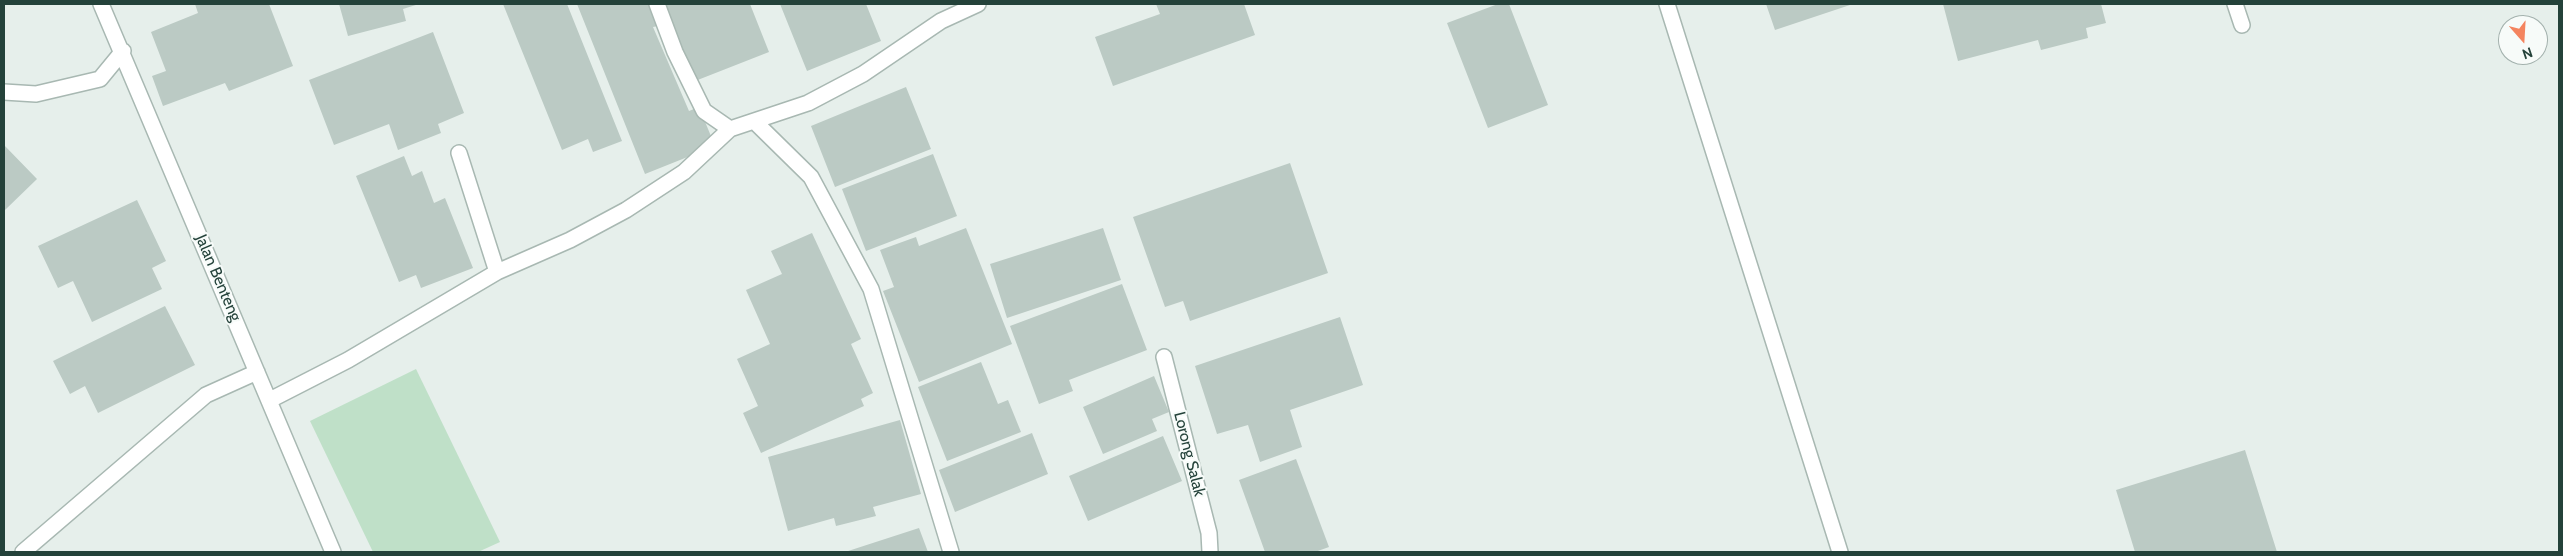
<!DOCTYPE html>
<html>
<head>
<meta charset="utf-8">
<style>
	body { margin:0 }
	#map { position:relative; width:2563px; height:556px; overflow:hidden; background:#e6efeb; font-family:Cabin,sans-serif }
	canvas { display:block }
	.frame { position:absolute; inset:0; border:5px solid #24423a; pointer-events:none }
	.north { position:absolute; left:2498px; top:15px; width:50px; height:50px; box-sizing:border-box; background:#f7fbf9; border:1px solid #a3b1ad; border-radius:50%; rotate:161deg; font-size:14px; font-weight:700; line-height:20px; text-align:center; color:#24423a }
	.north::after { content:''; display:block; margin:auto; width:18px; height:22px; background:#f4845f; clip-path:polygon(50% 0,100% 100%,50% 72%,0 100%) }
</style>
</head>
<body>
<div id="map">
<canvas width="2563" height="556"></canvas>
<div class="frame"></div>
<div class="north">N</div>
</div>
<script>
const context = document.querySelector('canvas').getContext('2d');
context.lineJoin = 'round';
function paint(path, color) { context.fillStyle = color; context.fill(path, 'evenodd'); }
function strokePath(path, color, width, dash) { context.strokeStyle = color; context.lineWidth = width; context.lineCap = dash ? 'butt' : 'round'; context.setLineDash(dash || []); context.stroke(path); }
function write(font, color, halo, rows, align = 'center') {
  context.font = font + ' Cabin,sans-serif'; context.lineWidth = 4; context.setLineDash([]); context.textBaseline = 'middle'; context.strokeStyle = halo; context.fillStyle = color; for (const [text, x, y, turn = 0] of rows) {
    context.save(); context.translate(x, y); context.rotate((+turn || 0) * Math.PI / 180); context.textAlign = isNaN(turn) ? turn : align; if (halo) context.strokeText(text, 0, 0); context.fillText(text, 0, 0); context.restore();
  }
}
const green = new Path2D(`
	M 416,369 L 500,542 L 478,552 L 373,552 L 310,421 Z`);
const building = new Path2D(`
	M 195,4 L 269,4 L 293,66 L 229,91 L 225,83 L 163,106 L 152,76 L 166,71 L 151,32 L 198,13 Z
	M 339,4 L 419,4 L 403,9 L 406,21 L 348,36 Z
	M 503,4 L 567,4 L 622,141 L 593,152 L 588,139 L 562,150 Z
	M 577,4 L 649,4 L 658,26 L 653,27 L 689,111 L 699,107 L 715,146 L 645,174 Z
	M 659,4 L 750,4 L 769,52 L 690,83 Z
	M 780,4 L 866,4 L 881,41 L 807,71 Z
	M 1156,4 L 1244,4 L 1255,35 L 1113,86 L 1095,37 L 1160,14 Z
	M 1498,4 L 1509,4 L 1548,105 L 1488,128 L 1447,23 Z
	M 1766,4 L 1853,4 L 1775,30 Z
	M 1943,4 L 2101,4 L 2106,23 L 2086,28 L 2088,38 L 2041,50 L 2038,40 L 1958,61 Z
	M 433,32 L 464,113 L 438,124 L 441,133 L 398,150 L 389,124 L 334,145 L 309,80 Z
	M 906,87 L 931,149 L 835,187 L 811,126 Z
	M 4,145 L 37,179 L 4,211 Z
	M 933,154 L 957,216 L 866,251 L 842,189 Z
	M 404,156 L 412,176 L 422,171 L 434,203 L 445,198 L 473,268 L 421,288 L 416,275 L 399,282 L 356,176 Z
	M 1290,163 L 1328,273 L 1190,321 L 1183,301 L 1165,307 L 1133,217 Z
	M 137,200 L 166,261 L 152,268 L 162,289 L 92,322 L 73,281 L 58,288 L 38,246 Z
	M 966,228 L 1012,344 L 919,382 L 883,291 L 894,287 L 880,250 L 916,237 L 919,246 Z
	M 1103,228 L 1121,280 L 1007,318 L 990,264 Z
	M 812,233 L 861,339 L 851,344 L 873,393 L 861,399 L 864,406 L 761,453 L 743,413 L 758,406 L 737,359 L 770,344 L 746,290 L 782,274 L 771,251 Z
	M 1122,284 L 1147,350 L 1069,380 L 1073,391 L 1039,404 L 1010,326 Z
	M 165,306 L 195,365 L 98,413 L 85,386 L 70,394 L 53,361 Z
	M 1340,317 L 1363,385 L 1290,410 L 1302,447 L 1260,462 L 1248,425 L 1217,434 L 1195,366 Z
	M 981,362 L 998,404 L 1008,400 L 1021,432 L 947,461 L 918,387 Z
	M 1154,376 L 1169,412 L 1152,419 L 1157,431 L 1103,454 L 1083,407 Z
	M 900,420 L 921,494 L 873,507 L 876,516 L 836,526 L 834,518 L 788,531 L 768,457 Z
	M 1032,433 L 1048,474 L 955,512 L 939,470 Z
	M 1163,436 L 1182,481 L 1088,521 L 1069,476 Z
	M 2245,450 L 2277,552 L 2135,552 L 2116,490 Z
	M 1296,459 L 1329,547 L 1315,552 L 1265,552 L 1239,480 Z
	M 919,528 L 928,552 L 845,552 Z`);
const minor = new Path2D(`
	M 101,4 L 333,552
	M 657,4 L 675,52 L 704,111 L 730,129 L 808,103 L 863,74 L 941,21 L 978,4
	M 1667,4 L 1840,552
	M 2235,4 L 2242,25
	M 4,92 L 36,94 L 100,79 L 123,51
	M 755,122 L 811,177 L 871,289 L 951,552
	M 459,153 L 497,272
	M 1164,357 L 1209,533 L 1210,552
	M 270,400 L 348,360 L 497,272 L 570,240 L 626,210 L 684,172 L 730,129
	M 23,552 L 206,395 L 257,372`);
const streetNames = [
	["Jalan Benteng",218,278,67],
	["Lorong Salak",1189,454,76]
];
paint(green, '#bfe0c8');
paint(building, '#bbcac4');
strokePath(minor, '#a8b8b2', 18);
strokePath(minor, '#fff', 15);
write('16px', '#24423a', '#f7fbf9', streetNames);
</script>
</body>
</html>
